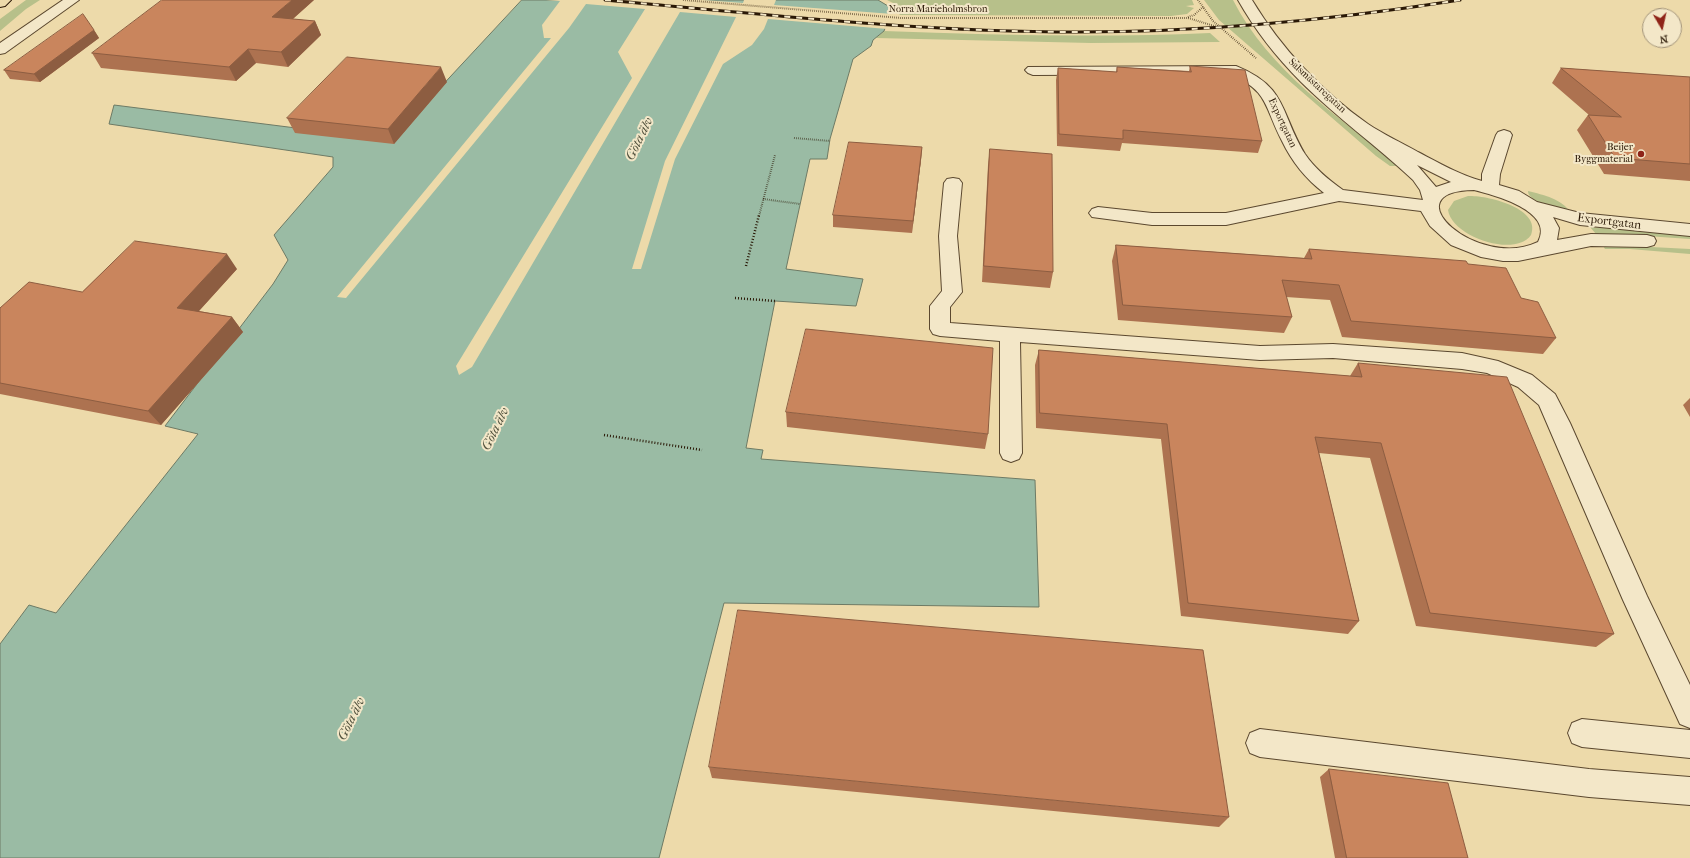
<!DOCTYPE html>
<html>
<head>
<meta charset="utf-8">
<style>
	body { margin:0 }
	#map { position:relative; width:1690px; height:858px; overflow:hidden; background:#eddaaa; font-family:"IM FELL French Canon",serif }
	canvas { display:block }
	.north { position:absolute; left:1642px; top:8px; width:40px; height:40px; box-sizing:border-box; background:#f3e7c8; border:1px solid #a3947a; border-radius:50%; rotate:171deg; font-size:11px; font-weight:700; line-height:16px; text-align:center; color:#2a1806 }
	.north::after { content:''; display:block; margin:auto; width:14px; height:18px; background:#8f2418; clip-path:polygon(50% 0,100% 100%,50% 72%,0 100%) }
</style>
</head>
<body>
<div id="map">
<canvas width="1690" height="858"></canvas>
<div class="north">N</div>
</div>
<script>
const context = document.querySelector('canvas').getContext('2d');
context.lineJoin = 'round';
function paint(path, color) { context.fillStyle = color; context.fill(path, 'evenodd'); }
function strokePath(path, color, width, dash) { context.strokeStyle = color; context.lineWidth = width; context.lineCap = dash ? 'butt' : 'round'; context.setLineDash(dash || []); context.stroke(path); }
function write(font, color, halo, rows, align = 'center') {
  context.font = font + ' "IM FELL French Canon",serif'; context.lineWidth = 4; context.setLineDash([]); context.textBaseline = 'middle'; context.strokeStyle = halo; context.fillStyle = color; for (const [text, x, y, turn = 0] of rows) {
    context.save(); context.translate(x, y); context.rotate((+turn || 0) * Math.PI / 180); context.textAlign = isNaN(turn) ? turn : align; if (halo) context.strokeText(text, 0, 0); context.fillText(text, 0, 0); context.restore();
  }
}
const green = new Path2D(`
	M 26,0 L 40,0 L 26,9 L 0,31 L 0,19 Z
	M 887,0 L 1192,0 L 1194,5 L 1186,6 L 1194,8 L 1187,14 L 1171,16 L 904,15 L 900,15 L 896,11 L 897,5 Z
	M 1204,0 L 1233,0 C 1269,71 1339,117 1400,166 L 1390,166 L 1376,156 L 1219,20 Z
	M 884,31 C 993,35 1101,38 1210,33 L 1220,42 L 1091,43 L 876,38 Z
	M 1528,191 C 1544,195 1562,199 1571,213 C 1561,210 1527,202 1528,191 Z
	M 1468,196 C 1486,195 1542,208 1531,235 C 1515,258 1452,237 1448,210 L 1454,201 Z
	M 1590,227 L 1690,235 L 1690,239 L 1617,234 L 1596,234 Z
	M 1612,245 L 1690,249 L 1690,254 L 1630,249 L 1605,249 L 1603,246 Z`);
const water = new Path2D(`
	M 522,0 L 878,0 L 893,9 L 884,31 L 873,40 L 871,46 L 853,59 L 830,139 L 827,159 L 810,159 L 786,269 L 863,279 L 856,306 L 775,301 L 746,448 L 763,450 L 761,459 L 1035,480 L 1039,607 L 724,603 L 659,858 L 0,858 L 0,644 L 29,605 L 56,613 L 198,434 L 165,426 L 273,284 L 288,260 L 274,235 L 333,167 L 333,157 L 109,124 L 114,105 L 391,140 Z`);
const pier = new Path2D(`
	M 546,0 L 703,0 L 743,3 L 744,0 L 776,0 L 774,5 L 893,14 L 887,29 L 768,19 L 764,29 L 752,45 L 723,64 L 675,159 L 641,269 L 632,269 L 665,161 L 736,17 L 680,12 L 472,367 L 459,375 L 456,366 L 632,78 L 618,52 L 645,9 L 586,4 L 569,28 L 346,298 L 337,297 L 551,38 L 544,38 L 542,25 L 560,1 Z`);
const pathFar1 = new Path2D(`
	M 683,0 L 901,18 L 1188,18 L 1221,28
	M 1198,0 L 1213,21 L 1257,59
	M 1188,17 L 1194,15 L 1203,7
	M 794,138 L 830,141
	M 763,199 L 800,204
	M 759,216 L 775,155`);
const path = new Path2D(`
	M 746,266 L 759,215
	M 735,298 L 775,301
	M 604,435 L 702,450`);
const minor = new Path2D(`
	M 63,0 L 79,0 L 5,53 L 0,54 L 0,43 Z
	M 1238,0 L 1252,0 C 1281,48 1322,92 1368,124 C 1383,134 1402,143 1418,152 C 1439,163 1460,175 1482,181 L 1482,174 L 1496,135 L 1498,132 L 1504,130 L 1510,132 L 1512,135 L 1500,174 L 1499,185 L 1519,191 L 1537,202 L 1580,213 L 1690,224 L 1690,236 L 1580,225 L 1553,217 L 1559,228 L 1557,240 L 1591,234 L 1647,235 L 1654,237 L 1656,241 L 1654,245 L 1647,247 L 1591,246 L 1518,261 L 1503,261 L 1481,257 L 1451,245 L 1430,226 L 1421,211 L 1339,201 L 1226,225 L 1152,225 L 1092,217 L 1089,213 L 1092,209 L 1098,207 L 1152,213 L 1226,213 L 1324,193 C 1306,179 1292,162 1282,141 C 1264,107 1269,90 1229,74 L 1033,75 L 1028,73 L 1025,70 L 1028,67 L 1236,66 C 1288,87 1280,113 1305,154 C 1315,169 1329,180 1343,190 L 1423,200 L 1420,190 L 1413,180 C 1377,146 1336,117 1301,82 C 1276,57 1255,30 1238,0 ZM 1417,165 L 1451,182 L 1436,187 ZM 1474,190 C 1494,195 1555,211 1538,242 C 1478,271 1389,191 1474,190 Z
	M 953,178 L 959,179 L 962,183 L 957,236 L 962,292 L 950,307 L 950,323 L 1260,346 L 1333,344 L 1462,353 L 1498,361 L 1532,375 L 1555,394 L 1570,423 L 1647,596 L 1690,685 L 1690,728 L 1680,724 L 1623,600 L 1539,405 L 1518,387 L 1487,373 L 1462,369 L 1333,358 L 1260,360 L 1020,342 L 1022,453 L 1019,459 L 1011,462 L 1003,459 L 1000,453 L 1000,341 L 940,336 L 933,334 L 930,329 L 930,306 L 942,291 L 939,236 L 944,183 L 947,179 Z
	M 1582,719 L 1690,730 L 1690,758 L 1582,747 L 1572,743 L 1568,733 L 1572,723 Z
	M 1260,729 L 1589,769 L 1690,777 L 1690,805 L 1589,797 L 1260,757 L 1250,753 L 1246,743 L 1250,733 Z`);
const highway = new Path2D(`
	M 0,0 L 11,0 L 5,6 L 0,7 Z`);
const rail = new Path2D(`
	M 605,0 C 762,14 920,32 1078,32 C 1206,32 1333,20 1460,0`);
const wall = new Path2D(`
	M 314,0 L 293,19 L 315,21 L 321,35 L 288,67 L 256,63 L 236,81 L 101,68 L 92,53 Z
	M 94,30 L 99,38 L 40,82 L 10,79 L 4,70 Z
	M 1190,66 L 1262,141 L 1258,153 L 1122,143 L 1120,151 L 1057,146 L 1056,80 L 1058,68 L 1116,72 L 1117,67 L 1189,71 Z
	M 1561,68 L 1690,77 L 1690,181 L 1604,174 L 1577,130 L 1588,115 L 1589,115 L 1552,83 Z
	M 447,82 L 394,144 L 295,133 L 287,118 Z
	M 922,147 L 921,160 L 912,233 L 833,227 L 833,215 Z
	M 990,149 L 1053,272 L 1050,288 L 982,282 L 988,165 Z
	M 1116,245 L 1304,258 L 1309,249 L 1468,264 L 1521,298 L 1556,338 L 1543,354 L 1342,337 L 1330,300 L 1286,297 L 1292,317 L 1284,333 L 1118,320 L 1112,261 Z
	M 237,269 L 199,311 L 232,317 L 243,332 L 161,425 L 0,394 L 0,308 Z
	M 1039,350 L 1350,376 L 1358,363 L 1614,634 L 1596,647 L 1416,626 L 1370,458 L 1319,453 L 1359,621 L 1348,634 L 1181,616 L 1161,439 L 1036,428 L 1035,365 Z
	M 1690,398 L 1690,417 L 1683,405 Z
	M 786,412 L 988,434 L 985,449 L 787,427 Z
	M 709,767 L 1229,817 L 1219,827 L 712,778 Z
	M 1329,769 L 1468,858 L 1335,858 L 1320,777 Z`);
const shadedWall = new Path2D(`
	M 292,0 L 314,0 L 279,31 L 272,17 Z
	M 315,21 L 321,35 L 288,67 L 281,52 Z
	M 94,30 L 99,38 L 40,82 L 34,74 Z
	M 248,49 L 256,63 L 236,81 L 229,67 Z
	M 441,67 L 447,82 L 394,144 L 388,129 Z
	M 922,147 L 921,160 L 912,233 L 913,221 Z
	M 227,254 L 237,269 L 188,323 L 177,308 Z
	M 232,317 L 243,332 L 161,425 L 148,411 Z`);
const building = new Path2D(`
	M 162,0 L 292,0 L 272,17 L 315,21 L 281,52 L 248,49 L 229,67 L 92,53 Z
	M 83,14 L 94,30 L 34,74 L 4,70 Z
	M 347,57 L 441,67 L 388,129 L 287,118 Z
	M 1190,66 L 1245,70 L 1262,141 L 1123,130 L 1123,139 L 1059,134 L 1058,68 L 1117,72 L 1117,67 L 1191,72 Z
	M 1561,68 L 1690,77 L 1690,164 L 1615,158 L 1588,115 L 1621,117 Z
	M 849,142 L 922,147 L 913,221 L 833,215 Z
	M 990,149 L 1052,154 L 1053,272 L 984,266 Z
	M 135,241 L 227,254 L 177,308 L 232,317 L 148,411 L 0,383 L 0,308 L 29,282 L 82,292 Z
	M 1116,245 L 1312,259 L 1309,249 L 1466,261 L 1468,264 L 1506,268 L 1521,298 L 1538,302 L 1556,338 L 1351,321 L 1339,285 L 1282,280 L 1292,317 L 1123,305 Z
	M 806,329 L 993,348 L 988,434 L 786,412 Z
	M 1039,350 L 1362,377 L 1358,363 L 1507,377 L 1614,634 L 1430,613 L 1381,443 L 1315,437 L 1359,621 L 1188,603 L 1167,424 L 1040,413 Z
	M 738,610 L 1203,650 L 1229,817 L 709,767 Z
	M 1329,769 L 1448,783 L 1468,858 L 1347,858 Z`);
const markers = [
	[1641,154,4,"#8f2418"]
];
const farStreetnames = [
	["Norra Marieholmsbron",938,10],
	["Salsmästaregatan",1317,86,43],
	["Exportgatan",1282,123,65]
];
const farPoinames = [
	["Beijer",1633,148],
	["Byggmaterial",1633,160]
];
const streetNames = [
	["Exportgatan",1609,222,7]
];
const waterNames = [
	["Göta älv",640,139,-64],
	["Göta älv",496,429,-64],
	["Göta älv",352,719,-64]
];
paint(green, '#b7c08a');
paint(water, '#9abba4');
strokePath(water, '#6d7a65', 1);
paint(pier, '#eddaaa');
strokePath(minor, '#5b482f', 2);
strokePath(highway, '#2a1806', 2);
strokePath(pathFar1, '#2a1806', 2, [0.5, 1.5]);
strokePath(path, '#2a1806', 2.5, [1, 2]);
paint(minor, '#f3e7c8');
paint(highway, '#eddaaa');
strokePath(rail, '#2a1806', 3);
strokePath(rail, '#f3e7c8', 2, [6]);
paint(wall, '#ad7250');
paint(shadedWall, '#8d5d41');
paint(building, '#c9855d');
strokePath(building, '#8d5d41', 1);
for (const [x, y, r, color] of markers) { const dot = new Path2D(); dot.arc(x, y, r, 0, 2 * Math.PI); context.fillStyle = color; context.fill(dot); strokePath(dot, '#f3e7c8', 1.5); }
write('10px', '#2a1806', '#f3e7c8', farStreetnames);
write('10px', '#2a1806', '#f3e7c8', farPoinames, 'right');
write('12px', '#2a1806', '#f3e7c8', streetNames);
write('italic 13px', '#51513d', '#f3e7c8', waterNames);
</script>
</body>
</html>
